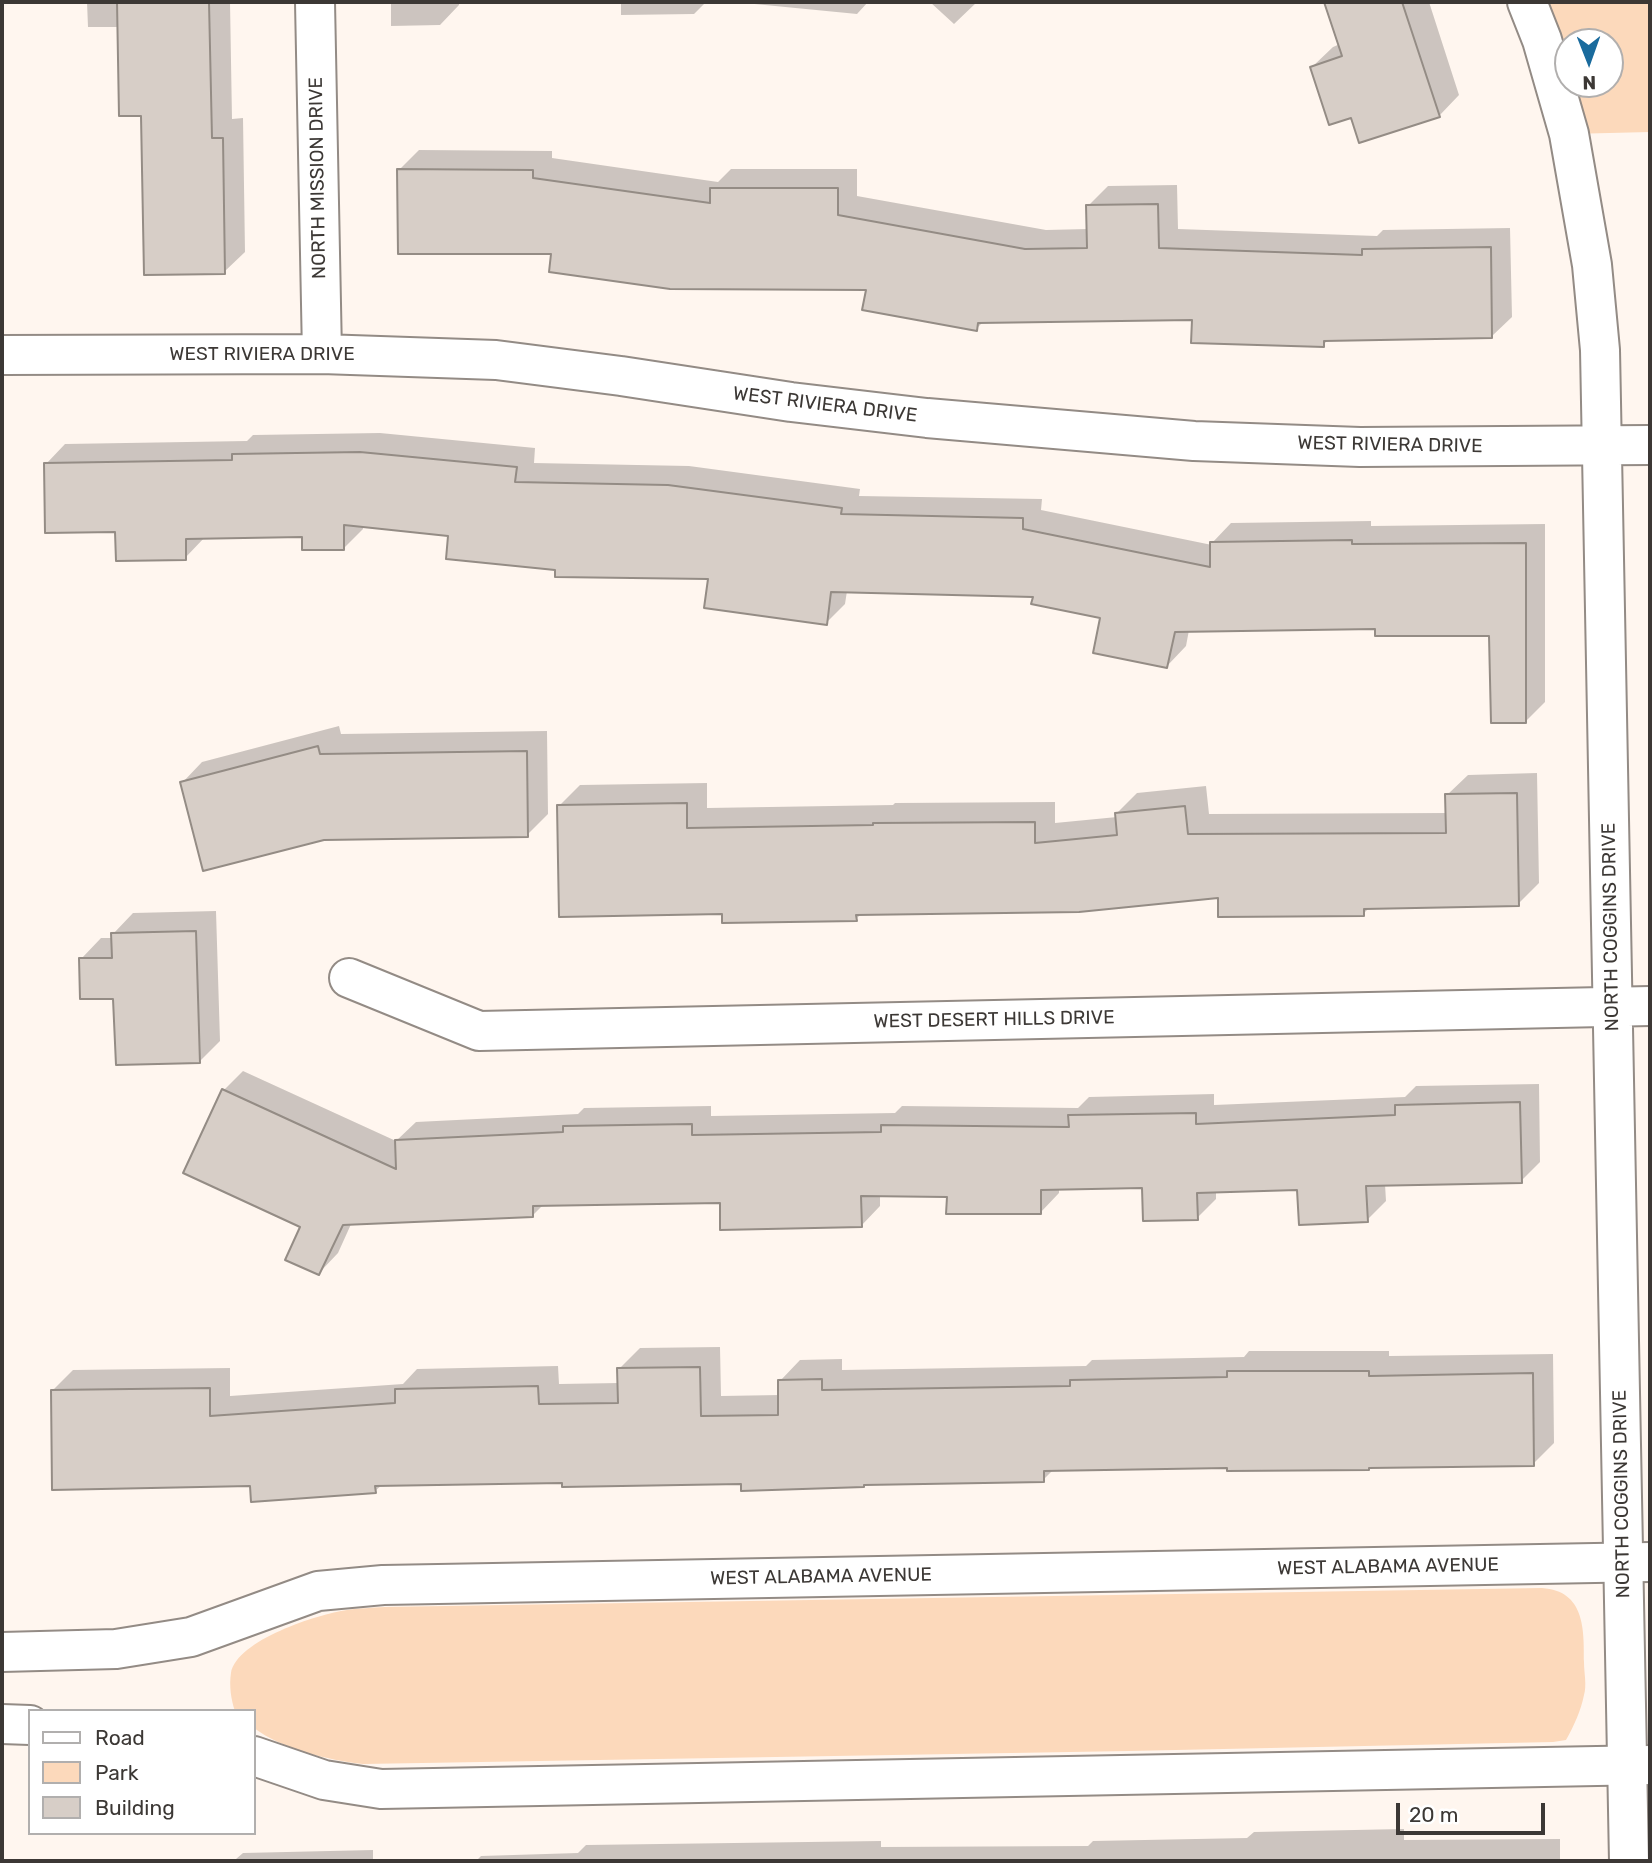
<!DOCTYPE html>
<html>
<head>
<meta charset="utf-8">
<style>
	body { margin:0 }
	#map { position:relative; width:1652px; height:1863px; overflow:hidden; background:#fff6ef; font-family:Rubik,sans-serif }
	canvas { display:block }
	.frame { position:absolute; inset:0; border:4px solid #3c3835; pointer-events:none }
	.legend { position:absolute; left:28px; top:1709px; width:228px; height:126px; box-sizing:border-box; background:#fff; border:2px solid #b1afae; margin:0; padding:9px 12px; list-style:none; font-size:21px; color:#3c3835 }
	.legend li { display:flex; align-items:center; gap:14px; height:35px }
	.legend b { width:35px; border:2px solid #b1afae }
	.north { position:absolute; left:1554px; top:28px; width:70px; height:70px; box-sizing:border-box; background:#fff; border:2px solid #b1afae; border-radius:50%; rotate:179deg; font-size:19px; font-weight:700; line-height:28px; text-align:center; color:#3c3835 }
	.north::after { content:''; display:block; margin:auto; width:24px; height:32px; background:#1a6b9d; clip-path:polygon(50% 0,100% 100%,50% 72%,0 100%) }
	.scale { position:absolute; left:1396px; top:1803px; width:149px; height:32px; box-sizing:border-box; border:4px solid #3c3835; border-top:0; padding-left:9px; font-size:21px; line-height:24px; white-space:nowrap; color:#3c3835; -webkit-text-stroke:5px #fff; paint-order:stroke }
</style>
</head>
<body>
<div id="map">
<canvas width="1652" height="1863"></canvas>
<div class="frame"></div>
<ul class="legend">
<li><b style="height:9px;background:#fff"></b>Road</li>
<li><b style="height:19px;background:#fcd9bb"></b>Park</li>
<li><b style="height:19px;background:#d7cec7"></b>Building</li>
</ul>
<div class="north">N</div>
<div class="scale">20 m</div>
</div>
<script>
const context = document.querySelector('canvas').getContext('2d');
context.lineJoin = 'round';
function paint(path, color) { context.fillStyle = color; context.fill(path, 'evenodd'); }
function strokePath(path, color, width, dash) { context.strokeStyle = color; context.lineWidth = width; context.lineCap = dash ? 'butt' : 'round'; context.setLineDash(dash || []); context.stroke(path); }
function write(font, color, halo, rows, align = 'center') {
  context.font = font + ' Rubik,sans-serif'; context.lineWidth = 6; context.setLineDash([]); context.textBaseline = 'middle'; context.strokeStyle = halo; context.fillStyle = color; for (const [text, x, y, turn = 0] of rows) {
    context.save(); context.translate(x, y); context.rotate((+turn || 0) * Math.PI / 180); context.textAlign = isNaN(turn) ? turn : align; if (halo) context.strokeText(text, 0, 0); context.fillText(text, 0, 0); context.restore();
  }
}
const green = new Path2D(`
	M 1527,2 L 1650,2 L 1650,132 L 1569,134 ZM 1568,42 L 1610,42 L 1610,84 L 1568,84 Z
	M 1542,1588 C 1585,1591 1584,1629 1584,1662 C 1584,1673 1587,1685 1584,1695 C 1581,1710 1574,1726 1566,1740 L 1553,1742 L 1129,1751 L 363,1764 C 328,1760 282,1749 254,1728 L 254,1711 L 235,1711 C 231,1700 229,1685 231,1673 C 237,1640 318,1614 347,1610 C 359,1608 372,1608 385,1607 Z`);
const shadow = new Path2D(`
	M 87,2 L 230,2 L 232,119 L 243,118 L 245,252 L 224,272 L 143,114 L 119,27 L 88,27 Z
	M 391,2 L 459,2 L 459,5 L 440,25 L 391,26 Z
	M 621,2 L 706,2 L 694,14 L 621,15 Z
	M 734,2 L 868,2 L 857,14 Z
	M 930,2 L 977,2 L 954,24 Z
	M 1326,2 L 1429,2 L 1459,95 L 1439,116 L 1352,116 L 1312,67 L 1333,47 L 1340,44 Z
	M 419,150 L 552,151 L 552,158 L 718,182 L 731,169 L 857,169 L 857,196 L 1046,230 L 1088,229 L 1088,206 L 1108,186 L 1177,185 L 1178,229 L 1377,236 L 1383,230 L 1510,228 L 1512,317 L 1492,336 L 1329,339 L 1323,345 L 1194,318 L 984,321 L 976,329 L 868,288 L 553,252 L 399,170 Z
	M 380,433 L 535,448 L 534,463 L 689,466 L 860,489 L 859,496 L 1042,499 L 1041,510 L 1212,545 L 1212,543 L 1231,523 L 1371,521 L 1371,526 L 1545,524 L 1545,702 L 1526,721 L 1491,634 L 1377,627 L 1189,630 L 1186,646 L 1167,666 L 1102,617 L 1035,595 L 847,591 L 845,604 L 826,623 L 710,577 L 557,568 L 450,534 L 363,525 L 363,529 L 344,548 L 304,536 L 205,537 L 185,558 L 117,530 L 46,464 L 65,444 L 247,441 L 253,435 Z
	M 339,726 L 341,734 L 547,731 L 548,814 L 527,835 L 182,783 L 202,762 Z
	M 1537,773 L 1539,883 L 1518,904 L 1370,907 L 1363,914 L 1219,896 L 862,913 L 856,919 L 723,912 L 559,806 L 580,785 L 707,783 L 707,808 L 893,805 L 895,803 L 1055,802 L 1055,823 L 1117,817 L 1117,813 L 1137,793 L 1206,786 L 1209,814 L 1447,813 L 1447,795 L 1468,775 Z
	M 216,911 L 220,1041 L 200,1061 L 115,997 L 81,959 L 101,938 L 113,938 L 113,934 L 133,913 Z
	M 243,1071 L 396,1141 L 416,1122 L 578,1114 L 584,1108 L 711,1106 L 711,1116 L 895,1113 L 902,1106 L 1078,1108 L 1089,1097 L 1214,1094 L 1214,1105 L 1405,1097 L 1416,1086 L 1539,1084 L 1540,1162 L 1521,1181 L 1385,1184 L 1386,1201 L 1367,1220 L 1299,1188 L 1216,1191 L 1216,1199 L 1197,1218 L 1144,1186 L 1059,1188 L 1059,1193 L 1040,1213 L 948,1195 L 880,1195 L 880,1206 L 861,1226 L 721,1201 L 544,1204 L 533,1215 L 352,1222 L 338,1253 L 319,1273 L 303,1226 L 224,1090 Z
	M 720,1347 L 721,1396 L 780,1395 L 780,1381 L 800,1360 L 842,1359 L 842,1370 L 1086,1366 L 1092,1360 L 1244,1357 L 1249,1351 L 1389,1351 L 1389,1356 L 1553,1354 L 1554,1443 L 1533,1464 L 1054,1469 L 1043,1480 L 865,1483 L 564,1481 L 383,1484 L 375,1491 L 251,1485 L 52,1391 L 73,1370 L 230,1368 L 230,1396 L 403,1384 L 417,1369 L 558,1366 L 559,1384 L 619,1383 L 619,1369 L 640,1348 Z
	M 1404,1829 L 1404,1840 L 1560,1839 L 1560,1861 L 476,1861 L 481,1856 L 578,1853 L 586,1845 L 881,1841 L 881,1847 L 1088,1846 L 1093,1841 L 1247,1838 L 1254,1832 Z
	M 373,1850 L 373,1861 L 159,1861 L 236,1859 L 243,1853 Z`);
const building = new Path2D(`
	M 117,2 L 209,2 L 212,138 L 223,138 L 225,274 L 144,275 L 141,116 L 119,116 Z
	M 1324,2 L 1402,2 L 1440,117 L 1359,143 L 1351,118 L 1329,125 L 1310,67 L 1342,56 Z
	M 397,169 L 533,170 L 533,178 L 710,203 L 710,188 L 838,188 L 838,215 L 1025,249 L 1087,248 L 1086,205 L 1158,204 L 1159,248 L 1362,255 L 1362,249 L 1491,247 L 1492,338 L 1324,341 L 1324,347 L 1191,343 L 1192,320 L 978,323 L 977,331 L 862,310 L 866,290 L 670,289 L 549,272 L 551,254 L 398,254 Z
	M 360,452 L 517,467 L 515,482 L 668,485 L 842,508 L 841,514 L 1023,518 L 1023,529 L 1210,567 L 1210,542 L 1352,540 L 1352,544 L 1526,543 L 1526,723 L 1491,723 L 1489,636 L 1375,636 L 1375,629 L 1175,632 L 1167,668 L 1093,653 L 1100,618 L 1031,604 L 1033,597 L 831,592 L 827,625 L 704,608 L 708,579 L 555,577 L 555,570 L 446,559 L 448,536 L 344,525 L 344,550 L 302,550 L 302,537 L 186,539 L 186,560 L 116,561 L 115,532 L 45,533 L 44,463 L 232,460 L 232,454 Z
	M 318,746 L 320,754 L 527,751 L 528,837 L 324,840 L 203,871 L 180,782 Z
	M 1517,793 L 1519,906 L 1364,909 L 1364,916 L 1218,917 L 1218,898 L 1079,912 L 856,915 L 857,921 L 722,923 L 722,914 L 559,917 L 557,805 L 687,803 L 687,828 L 873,825 L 873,823 L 1035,822 L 1035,843 L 1117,835 L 1115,813 L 1185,806 L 1188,834 L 1446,833 L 1445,794 Z
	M 196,931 L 200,1063 L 116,1065 L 113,999 L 80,999 L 79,958 L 112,958 L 111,933 Z
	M 222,1089 L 396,1169 L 395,1140 L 563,1132 L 563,1126 L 692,1124 L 692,1135 L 881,1132 L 881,1125 L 1069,1127 L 1068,1115 L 1196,1113 L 1196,1124 L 1395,1115 L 1395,1105 L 1520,1102 L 1522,1183 L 1366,1186 L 1368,1222 L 1299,1225 L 1297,1190 L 1197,1193 L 1198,1220 L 1143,1221 L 1142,1188 L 1041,1190 L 1041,1214 L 946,1214 L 947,1197 L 861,1196 L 862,1227 L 720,1230 L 720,1203 L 533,1206 L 533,1217 L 343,1225 L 319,1275 L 285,1260 L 300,1227 L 183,1173 Z
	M 700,1367 L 701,1416 L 778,1415 L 778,1380 L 822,1379 L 822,1390 L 1070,1386 L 1070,1380 L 1227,1377 L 1227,1371 L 1369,1371 L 1369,1376 L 1533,1373 L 1534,1466 L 1369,1468 L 1369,1470 L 1227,1471 L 1227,1468 L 1044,1471 L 1044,1482 L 864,1485 L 864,1487 L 741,1491 L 741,1484 L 562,1487 L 562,1483 L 375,1486 L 376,1493 L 251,1502 L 250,1486 L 52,1490 L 51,1390 L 210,1388 L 210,1416 L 395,1403 L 395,1389 L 538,1386 L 539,1404 L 618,1403 L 617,1368 Z`);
const minor = new Path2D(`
	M 315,2 L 322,354
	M 1527,2 L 1542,40 L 1569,134 L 1592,265 L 1600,350 L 1629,1861
	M 2,355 L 322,354 L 496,360 L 621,376 L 791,402 L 927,418 L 1194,441 L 1360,447 L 1650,445
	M 349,978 L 479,1031 L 1650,1006`);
const tertiary = new Path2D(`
	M 2,1652 L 116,1649 L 191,1637 L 318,1591 L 383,1585 L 1650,1562
	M 2,1724 L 30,1725
	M 254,1756 L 324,1780 L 381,1789 L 1650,1765`);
const streetNames = [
	["NORTH MISSION DRIVE",318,178,-91],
	["WEST RIVIERA DRIVE",262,355],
	["WEST RIVIERA DRIVE",825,405,7],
	["WEST RIVIERA DRIVE",1390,445,1],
	["NORTH COGGINS DRIVE",1611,927,-91],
	["WEST DESERT HILLS DRIVE",994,1020,-1],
	["NORTH COGGINS DRIVE",1622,1494,-91],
	["WEST ALABAMA AVENUE",1388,1567,-1],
	["WEST ALABAMA AVENUE",821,1577,-1]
];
paint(green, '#fcd9bb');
paint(shadow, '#0003');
paint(building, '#d7cec7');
strokePath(building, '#948c85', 2);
strokePath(minor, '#938b85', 42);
strokePath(tertiary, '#938b85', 42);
strokePath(minor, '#fff', 38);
strokePath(tertiary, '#fff', 38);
write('19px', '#3c3835', '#fff', streetNames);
</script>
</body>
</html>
